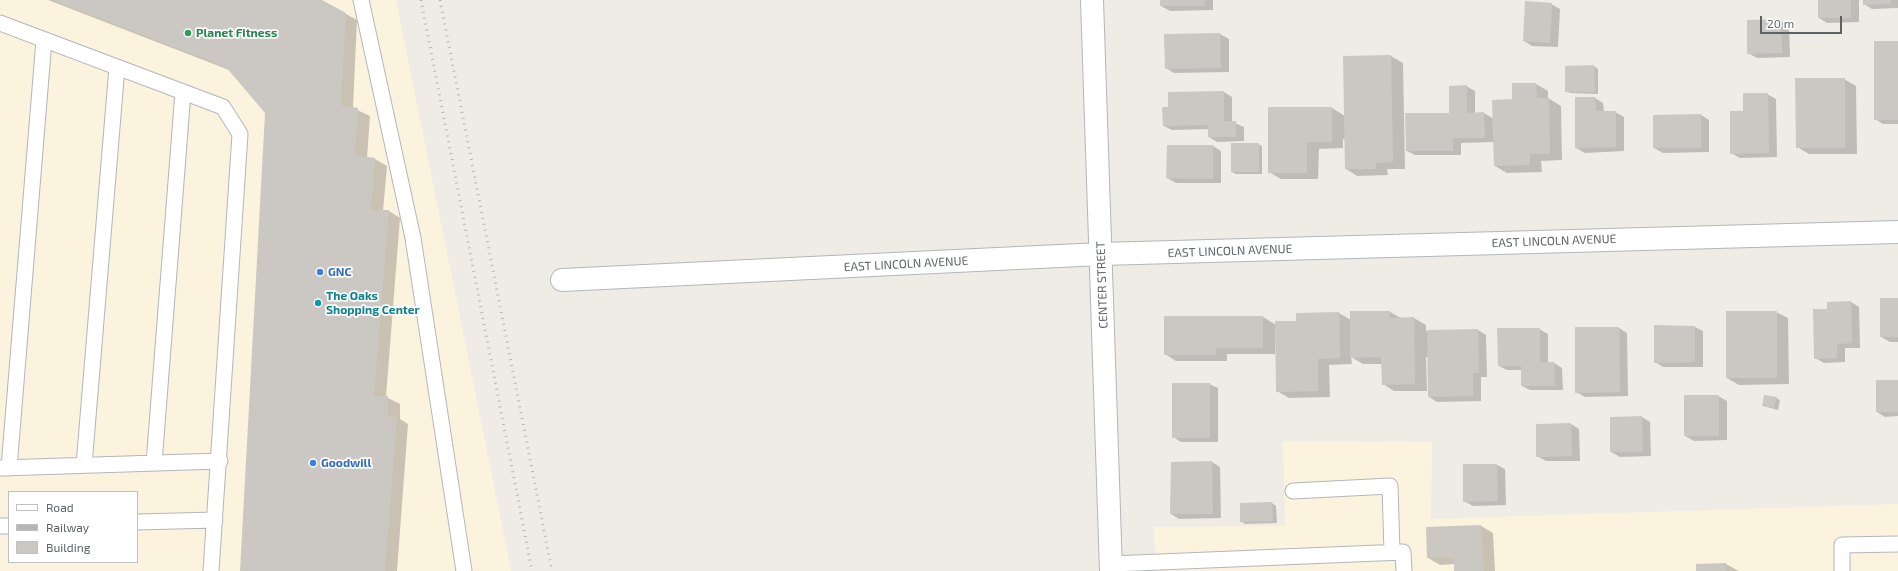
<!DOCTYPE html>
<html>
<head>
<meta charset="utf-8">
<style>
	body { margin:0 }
	#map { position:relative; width:1898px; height:571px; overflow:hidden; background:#efece6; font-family:"Exo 2",sans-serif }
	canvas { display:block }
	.legend { position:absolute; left:8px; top:491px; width:130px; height:72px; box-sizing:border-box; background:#fff; border:1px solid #bfc0c1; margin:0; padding:5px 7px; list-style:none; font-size:12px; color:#5e6265 }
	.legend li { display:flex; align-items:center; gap:8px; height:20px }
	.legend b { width:20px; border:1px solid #bfc0c1 }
	.scale { position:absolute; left:1760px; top:16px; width:82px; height:18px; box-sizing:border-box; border:2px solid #5e6265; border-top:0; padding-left:5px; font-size:12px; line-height:14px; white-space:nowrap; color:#5e6265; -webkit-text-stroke:3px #fff; paint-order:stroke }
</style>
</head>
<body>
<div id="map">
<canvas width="1898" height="571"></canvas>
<ul class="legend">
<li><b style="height:5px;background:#fff"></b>Road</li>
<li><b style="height:5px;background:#b4b5b5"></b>Railway</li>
<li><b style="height:11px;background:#cbc7c3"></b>Building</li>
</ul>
<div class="scale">20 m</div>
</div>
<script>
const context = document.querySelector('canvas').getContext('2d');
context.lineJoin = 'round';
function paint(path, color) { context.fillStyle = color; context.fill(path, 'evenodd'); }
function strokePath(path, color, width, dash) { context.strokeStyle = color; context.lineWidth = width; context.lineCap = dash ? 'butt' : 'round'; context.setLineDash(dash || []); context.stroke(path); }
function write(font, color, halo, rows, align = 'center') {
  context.font = font + ' "Exo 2",sans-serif'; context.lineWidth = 3.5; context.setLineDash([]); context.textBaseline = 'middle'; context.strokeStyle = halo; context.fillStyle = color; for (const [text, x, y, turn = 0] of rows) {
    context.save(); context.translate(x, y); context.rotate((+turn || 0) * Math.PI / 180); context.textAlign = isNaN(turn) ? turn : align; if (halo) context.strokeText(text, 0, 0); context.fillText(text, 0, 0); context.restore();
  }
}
const commercial = new Path2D(`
	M 0,0 L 396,0 L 511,571 L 0,571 ZM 9,492 L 137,492 L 137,562 L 9,562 Z
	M 1283,441 L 1432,442 L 1431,519 L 1898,504 L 1898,571 L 1156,571 L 1154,527 L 1285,526 Z`);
const shadow = new Path2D(`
	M 48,0 L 320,0 L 357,20 L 353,108 L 370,116 L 367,158 L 375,159 L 387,166 L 383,211 L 389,211 L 400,218 L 386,397 L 400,404 L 400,419 L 408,424 L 397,571 L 241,571 L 266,112 L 229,70 Z
	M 1161,0 L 1213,0 L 1213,10 L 1170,11 L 1161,6 Z
	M 1819,0 L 1859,0 L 1859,22 L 1827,23 L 1819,18 Z
	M 1864,0 L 1898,0 L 1898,8 L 1872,9 L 1864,4 Z
	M 1551,4 L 1560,9 L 1558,47 L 1532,46 L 1524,41 Z
	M 1781,21 L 1789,25 L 1790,57 L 1757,58 L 1748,53 Z
	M 1220,34 L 1229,39 L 1229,72 L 1174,73 L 1166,68 L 1165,35 Z
	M 1898,42 L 1898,124 L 1883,124 L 1875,119 Z
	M 1391,56 L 1403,63 L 1405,169 L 1387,169 L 1388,175 L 1357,176 L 1346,169 L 1345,139 L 1343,139 L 1343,148 L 1319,149 L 1318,179 L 1281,179 L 1269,172 L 1332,108 L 1345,116 L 1344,57 Z
	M 1594,66 L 1598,69 L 1598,94 L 1570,93 L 1566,91 L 1566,67 Z
	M 1844,79 L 1856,86 L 1857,154 L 1809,154 L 1797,147 Z
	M 1513,84 L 1536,84 L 1548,91 L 1548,98 L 1561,106 L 1562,160 L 1541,161 L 1542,172 L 1507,173 L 1495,166 L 1494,142 L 1461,143 L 1461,155 L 1415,155 L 1407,151 L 1450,114 L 1466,86 L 1475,91 L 1475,113 L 1484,113 L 1494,119 L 1513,100 Z
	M 1224,92 L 1232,97 L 1232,122 L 1244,127 L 1244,141 L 1217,142 L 1209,137 L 1209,129 L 1172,130 L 1164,126 L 1169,108 Z
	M 1767,94 L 1776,99 L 1777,157 L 1740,158 L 1731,153 Z
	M 1595,98 L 1603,103 L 1604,112 L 1615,112 L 1624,117 L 1624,151 L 1585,153 L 1576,148 Z
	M 1701,115 L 1709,120 L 1709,152 L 1663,153 L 1654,148 Z
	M 1258,144 L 1262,146 L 1262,174 L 1236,174 L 1232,172 Z
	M 1213,146 L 1221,151 L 1221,183 L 1176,183 L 1167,178 Z
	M 1898,299 L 1898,342 L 1890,342 L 1881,337 Z
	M 1851,302 L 1859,307 L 1860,348 L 1845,348 L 1845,362 L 1824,363 L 1815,358 L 1828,310 Z
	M 1390,312 L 1401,318 L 1414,318 L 1426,325 L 1426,331 L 1478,330 L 1486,335 L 1487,377 L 1481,377 L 1481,401 L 1437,402 L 1429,397 L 1428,357 L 1426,357 L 1427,391 L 1394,391 L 1383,384 L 1382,364 L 1363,364 L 1351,357 L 1352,364 L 1329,365 L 1330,397 L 1289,398 L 1277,391 L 1277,331 L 1275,331 L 1275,354 L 1227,354 L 1227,361 L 1176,361 L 1165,354 L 1263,317 L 1276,325 L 1297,322 L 1297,314 L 1339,313 L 1351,320 Z
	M 1776,312 L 1788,318 L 1789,384 L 1739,385 L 1727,378 Z
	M 1695,327 L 1703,331 L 1703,367 L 1663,367 L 1655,362 Z
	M 1576,328 L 1619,328 L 1627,333 L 1628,396 L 1585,397 L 1576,392 Z
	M 1539,329 L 1548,334 L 1548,363 L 1554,363 L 1562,368 L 1563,390 L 1530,390 L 1522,386 L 1522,370 L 1507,370 L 1499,366 Z
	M 1898,381 L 1898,416 L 1885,417 L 1877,412 Z
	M 1209,384 L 1218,388 L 1218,442 L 1181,442 L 1173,437 Z
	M 1718,396 L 1727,401 L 1727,440 L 1694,441 L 1685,436 Z
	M 1776,398 L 1780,400 L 1778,410 L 1763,406 Z
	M 1642,417 L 1650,422 L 1651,456 L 1620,457 L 1611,452 Z
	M 1571,424 L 1579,429 L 1580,461 L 1546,461 L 1537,456 Z
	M 1212,462 L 1220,467 L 1221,518 L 1179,519 L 1171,514 Z
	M 1497,465 L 1505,469 L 1506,505 L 1473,506 L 1464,501 Z
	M 1272,503 L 1276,506 L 1277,523 L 1245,524 L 1241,521 Z
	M 1481,526 L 1493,533 L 1495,571 L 1455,571 L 1455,564 L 1440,565 L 1428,558 Z
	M 1726,564 L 1739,571 L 1697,571 Z`);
const building = new Path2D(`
	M 52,0 L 322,0 L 346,13 L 341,105 L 358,108 L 355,155 L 375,158 L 371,210 L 389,210 L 374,396 L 388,396 L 388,417 L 397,417 L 385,571 L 240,571 L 265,113 L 226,67 Z
	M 1160,0 L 1205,0 L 1205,6 L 1160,6 Z
	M 1818,0 L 1851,0 L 1851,18 L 1818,18 Z
	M 1863,0 L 1891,0 L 1891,4 L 1863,5 Z
	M 1525,1 L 1552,3 L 1550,43 L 1523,41 Z
	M 1781,19 L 1782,53 L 1747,54 L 1747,20 Z
	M 1220,33 L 1221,68 L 1165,69 L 1164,34 Z
	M 1874,41 L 1898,41 L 1898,120 L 1874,120 Z
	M 1391,55 L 1393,162 L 1376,163 L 1376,169 L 1345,169 L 1343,56 Z
	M 1594,65 L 1595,92 L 1565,92 L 1565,66 Z
	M 1795,78 L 1845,78 L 1845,148 L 1796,148 Z
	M 1512,83 L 1536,83 L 1537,98 L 1549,98 L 1550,154 L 1530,154 L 1530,165 L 1494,166 L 1492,100 L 1512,99 Z
	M 1467,85 L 1467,113 L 1484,112 L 1485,138 L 1453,138 L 1453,151 L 1406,151 L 1405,113 L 1449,113 L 1449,86 Z
	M 1224,91 L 1224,121 L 1236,121 L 1236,137 L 1208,137 L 1208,125 L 1163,126 L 1162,107 L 1168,107 L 1168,92 Z
	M 1743,93 L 1768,93 L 1769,153 L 1730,154 L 1730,111 L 1743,111 Z
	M 1575,97 L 1595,97 L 1596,111 L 1616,111 L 1616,147 L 1575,148 Z
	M 1268,107 L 1332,107 L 1332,142 L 1307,142 L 1307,173 L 1268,173 Z
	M 1701,114 L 1701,148 L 1653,148 L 1653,115 Z
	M 1231,143 L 1259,143 L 1259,172 L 1231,172 Z
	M 1167,145 L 1213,145 L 1213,179 L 1166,178 Z
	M 1880,298 L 1898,298 L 1898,337 L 1880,337 Z
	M 1851,301 L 1852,343 L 1837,344 L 1837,358 L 1814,359 L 1813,309 L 1827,309 L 1827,302 Z
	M 1350,311 L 1390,311 L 1390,318 L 1414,317 L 1415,384 L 1382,385 L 1381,357 L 1350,358 Z
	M 1726,311 L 1777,311 L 1777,378 L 1726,378 Z
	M 1339,312 L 1340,358 L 1318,359 L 1318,391 L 1276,392 L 1275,321 L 1296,321 L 1296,313 Z
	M 1164,316 L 1263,316 L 1263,348 L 1216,348 L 1216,355 L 1164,355 Z
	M 1654,325 L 1695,326 L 1695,362 L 1654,363 Z
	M 1575,327 L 1619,327 L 1620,392 L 1575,393 Z
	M 1497,328 L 1540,328 L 1540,362 L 1554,362 L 1555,386 L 1521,386 L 1521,366 L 1498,366 Z
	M 1478,329 L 1479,373 L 1473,373 L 1473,396 L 1428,397 L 1427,330 Z
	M 1876,380 L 1898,380 L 1898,412 L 1876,412 Z
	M 1172,383 L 1210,383 L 1210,438 L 1172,438 Z
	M 1684,395 L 1719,395 L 1719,436 L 1684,436 Z
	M 1764,395 L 1777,397 L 1774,408 L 1762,406 Z
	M 1642,416 L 1643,452 L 1610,452 L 1610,417 Z
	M 1571,423 L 1572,456 L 1536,457 L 1536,424 Z
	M 1212,461 L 1213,514 L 1170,514 L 1171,462 Z
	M 1463,464 L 1497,464 L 1498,501 L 1463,502 Z
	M 1272,502 L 1273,521 L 1240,522 L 1240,503 Z
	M 1481,525 L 1484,571 L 1454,571 L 1454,558 L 1427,558 L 1426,527 Z
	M 1726,563 L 1726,571 L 1696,571 L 1696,564 Z`);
const service = new Path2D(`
	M 361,0 L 413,238 L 464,571
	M 0,23 L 223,107 L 240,134 L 211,571
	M 154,463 L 183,92
	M 84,465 L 117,67
	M 1,468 L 220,461
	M 9,468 L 44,40
	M 1293,491 L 1390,486 L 1392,552
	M 137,522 L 215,520
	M 0,526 L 9,526
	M 1111,564 L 1403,552 L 1404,571
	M 1842,571 L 1842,545 L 1898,544`);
const minor = new Path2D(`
	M 1092,0 L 1111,571
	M 562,280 L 1101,254 L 1898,232`);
const rail = new Path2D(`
	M 421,0 L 532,571
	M 440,0 L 552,571`);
const markers = [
	[188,33,4,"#2e9e5b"],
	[320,272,4,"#3f7fe0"],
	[318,303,4,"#0f9aa8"],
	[313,463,4,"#3f7fe0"]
];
const leisureNames = [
	["Planet Fitness",196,33]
];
const streetNames = [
	["EAST LINCOLN AVENUE",1554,241,-2],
	["EAST LINCOLN AVENUE",1230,251,-2],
	["EAST LINCOLN AVENUE",906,264,-3],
	["CENTER STREET",1102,285,-92]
];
const shopNames = [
	["GNC",328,272],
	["Goodwill",321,463]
];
const cultureNames = [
	["The Oaks",326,296],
	["Shopping Center",326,310]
];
paint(commercial, '#fcf3df');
paint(shadow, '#0003');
paint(building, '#cbc7c3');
strokePath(service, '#b3b6ba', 17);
strokePath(minor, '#b3b6ba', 24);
strokePath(service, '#fff', 15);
strokePath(minor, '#fff', 22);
strokePath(rail, '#b4b5b5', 3, [1, 5]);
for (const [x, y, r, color] of markers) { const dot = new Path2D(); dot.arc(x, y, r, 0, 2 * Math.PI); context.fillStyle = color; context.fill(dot); strokePath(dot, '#fff', 1.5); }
write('bold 12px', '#27864d', '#fff', leisureNames, 'left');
write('12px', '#5e6265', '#fff', streetNames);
write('bold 12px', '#366cbe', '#fff', shopNames, 'left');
write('bold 12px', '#0d838f', '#fff', cultureNames, 'left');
</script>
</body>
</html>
